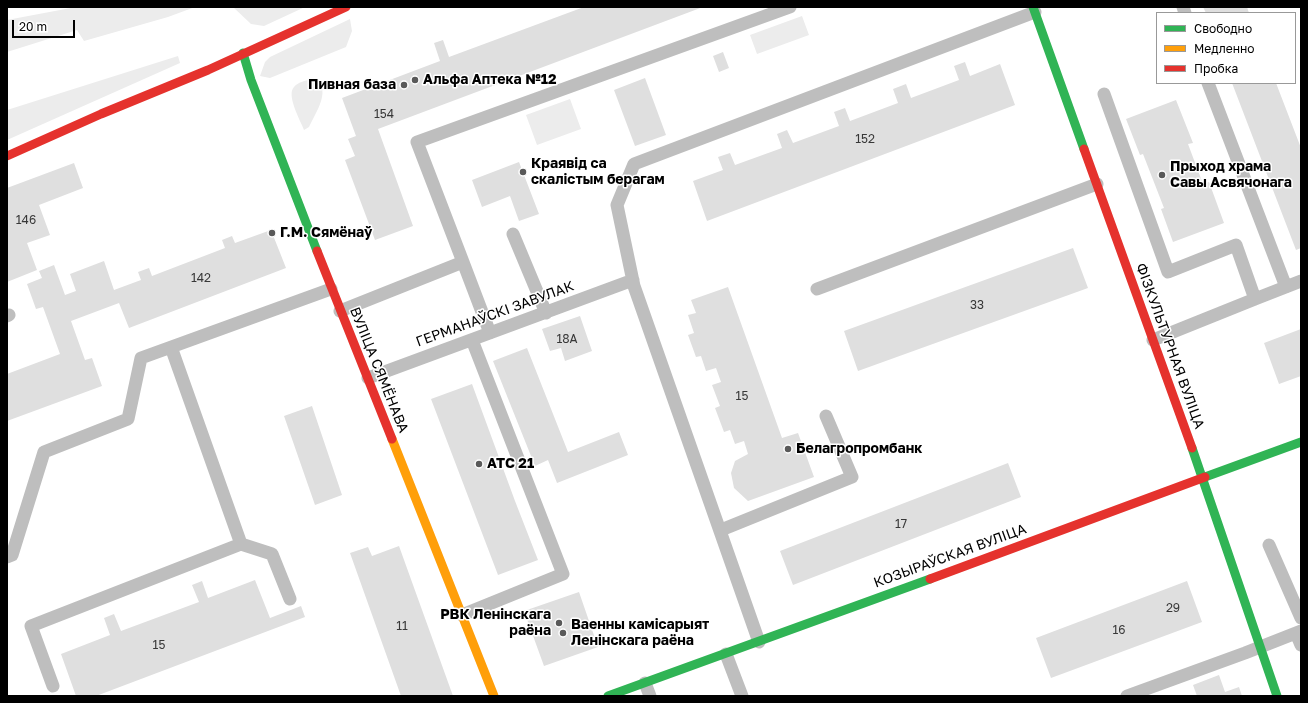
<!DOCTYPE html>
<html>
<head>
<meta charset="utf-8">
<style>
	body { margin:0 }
	#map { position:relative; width:1308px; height:703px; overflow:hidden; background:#fff; font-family:"Golos Text",sans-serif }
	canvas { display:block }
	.frame { position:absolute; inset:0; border:8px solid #000; pointer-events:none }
	.legend { position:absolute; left:1156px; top:12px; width:140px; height:72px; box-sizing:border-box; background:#fff; border:1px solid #999; margin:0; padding:5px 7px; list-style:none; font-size:12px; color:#000 }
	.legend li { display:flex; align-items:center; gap:8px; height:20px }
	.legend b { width:20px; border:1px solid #999 }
	.scale { position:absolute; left:12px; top:20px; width:63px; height:18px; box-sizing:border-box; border:2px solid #000; border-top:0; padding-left:5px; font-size:12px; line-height:14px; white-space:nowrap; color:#000; -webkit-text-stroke:3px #fff; paint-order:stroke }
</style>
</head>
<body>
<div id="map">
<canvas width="1308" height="703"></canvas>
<div class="frame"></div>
<ul class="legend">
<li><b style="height:5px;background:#30b455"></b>Свободно</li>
<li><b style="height:5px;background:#ff9f0a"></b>Медленно</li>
<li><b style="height:5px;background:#e5322d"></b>Пробка</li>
</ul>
<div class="scale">20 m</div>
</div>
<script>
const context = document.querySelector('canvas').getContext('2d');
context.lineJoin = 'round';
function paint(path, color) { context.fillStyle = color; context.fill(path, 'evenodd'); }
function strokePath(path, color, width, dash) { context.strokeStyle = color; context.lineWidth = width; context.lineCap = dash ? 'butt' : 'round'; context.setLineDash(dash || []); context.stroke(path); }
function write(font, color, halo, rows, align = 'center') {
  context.font = font + ' "Golos Text",sans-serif'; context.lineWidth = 3; context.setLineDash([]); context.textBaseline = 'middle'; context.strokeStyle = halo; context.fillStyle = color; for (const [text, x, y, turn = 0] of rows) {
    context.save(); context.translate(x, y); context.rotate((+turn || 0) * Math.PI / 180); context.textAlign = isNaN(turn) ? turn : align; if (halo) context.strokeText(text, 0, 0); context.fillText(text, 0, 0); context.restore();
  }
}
const green = new Path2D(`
	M 76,7 L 195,7 L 168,17 L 84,41 L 77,30 L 7,52 L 7,20 Z
	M 233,7 L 305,7 L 264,26 L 251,24 Z
	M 802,16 L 809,35 L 757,54 L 750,35 Z
	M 350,19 L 352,31 L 346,47 L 270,78 L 260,76 L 265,62 L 270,57 Z
	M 178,56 L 180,63 L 7,140 L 7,110 Z
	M 311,79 C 335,85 315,114 309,127 L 304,130 C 300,120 286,95 294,87 C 298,82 305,81 311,79 Z
	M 570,99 L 581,129 L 537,145 L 526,115 Z`);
const building = new Path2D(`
	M 584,7 L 703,7 L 378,129 L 413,226 L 375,240 L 345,160 L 355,156 L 348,139 L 356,136 L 342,98 L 440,61 L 434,43 L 443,40 L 449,57 Z
	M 1203,7 L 1247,7 L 1249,13 L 1206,13 Z
	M 723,52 L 729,68 L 719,72 L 713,56 Z
	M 965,62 L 970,76 L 1000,64 L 1015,105 L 707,221 L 693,181 L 723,170 L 718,157 L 730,153 L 735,165 L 782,148 L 777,134 L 787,130 L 793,143 L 839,126 L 834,112 L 845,108 L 850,121 L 898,103 L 893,89 L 906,84 L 911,98 L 959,80 L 954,66 Z
	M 645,78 L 666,135 L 635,146 L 614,90 Z
	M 1232,83 L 1276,83 L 1301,148 L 1301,248 L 1296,250 Z
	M 1176,100 L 1193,143 L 1188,144 L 1203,184 L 1209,182 L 1224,223 L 1173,242 L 1161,209 L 1164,208 L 1143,154 L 1140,155 L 1126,119 Z
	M 519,162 L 539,214 L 519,221 L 510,196 L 482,207 L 472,180 Z
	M 74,163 L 83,188 L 39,205 L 50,235 L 27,243 L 37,270 L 7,282 L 7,188 Z
	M 271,230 L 286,268 L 129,328 L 119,303 L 71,321 L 85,360 L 92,358 L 102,386 L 7,421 L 7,374 L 60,354 L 43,307 L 36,309 L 27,284 L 42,278 L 39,271 L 54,265 L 65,295 L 76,291 L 70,274 L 104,261 L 114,290 L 141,280 L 138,272 L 149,268 L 152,276 L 225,248 L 222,240 L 232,236 L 235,243 Z
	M 1073,248 L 1088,288 L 858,371 L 844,331 Z
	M 728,287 L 782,438 L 798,433 L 814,477 L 748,501 L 734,488 L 731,473 L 735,461 L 748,454 L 744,441 L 735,444 L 730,430 L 724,432 L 715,408 L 720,406 L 712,385 L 721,382 L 716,368 L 706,371 L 701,356 L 696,357 L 688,335 L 694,333 L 688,315 L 696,313 L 691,300 Z
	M 580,316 L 592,351 L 565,361 L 561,348 L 550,351 L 542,329 Z
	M 1301,329 L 1301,376 L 1279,384 L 1264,343 Z
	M 527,348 L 568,452 L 619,432 L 628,455 L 557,483 L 548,460 L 535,466 L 493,361 Z
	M 472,384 L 515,501 L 538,560 L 498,575 L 431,399 Z
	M 312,406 L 342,495 L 315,505 L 284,416 Z
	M 1008,463 L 1021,497 L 793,585 L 780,551 Z
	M 399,546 L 453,696 L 401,696 L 350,553 L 368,547 L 372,556 Z
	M 255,580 L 270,618 L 301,606 L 305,617 L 96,696 L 76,696 L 61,654 L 110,635 L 104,618 L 114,614 L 121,631 L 199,602 L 192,585 L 202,581 L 208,598 Z
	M 1187,581 L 1202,622 L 1051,678 L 1036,638 Z
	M 579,592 L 598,647 L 544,666 L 524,611 Z
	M 1219,675 L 1225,692 L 1239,687 L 1242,696 L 1197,696 L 1193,685 Z`);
const lane = new Path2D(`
	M 1183,7 L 1185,13
	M 1208,83 L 1286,287
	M 1104,94 L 1168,272 L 1236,245 L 1255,299 L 1301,281
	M 513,234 L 546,313
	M 463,262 L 490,333
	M 817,289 L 1097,184
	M 340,311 L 463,262 L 417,142 L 790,7
	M 7,316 L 9,315
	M 1153,340 L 1255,299
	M 368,378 L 633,280
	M 721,530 L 852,477 L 826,416
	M 241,544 L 272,554 L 290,599
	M 1269,545 L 1301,618
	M 7,557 L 12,555 L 44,452 L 128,419 L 141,358 L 331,289
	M 462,615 L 563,574 L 472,340
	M 1296,633 L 1301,645
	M 759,642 L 634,286 L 617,205 L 634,164 L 1035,12
	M 726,654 L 742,696
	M 645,683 L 650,696
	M 53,686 L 31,626 L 241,544 L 171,347
	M 1127,696 L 1245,653 L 1301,631`);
const fast = new Path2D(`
	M 1033,7 L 1084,149
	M 243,53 L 251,80 L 317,251
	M 1192,448 L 1277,696
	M 1205,477 L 1301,442
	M 608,696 L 930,579`);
const slow = new Path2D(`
	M 392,439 L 494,696`);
const jam = new Path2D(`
	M 1084,149 L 1192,448
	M 7,156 L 101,114 L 208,70 L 346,7
	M 317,251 L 392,439
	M 930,579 L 1205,477`);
const markers = [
	[415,80,4,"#595959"],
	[404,85,4,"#595959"],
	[523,172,4,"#595959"],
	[1162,175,4,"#595959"],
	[272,233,4,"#595959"],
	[788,449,4,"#595959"],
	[479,464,4,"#595959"],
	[559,623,4,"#595959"],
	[563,633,4,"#595959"]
];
const numberNames = [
	["154",384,114],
	["152",865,139],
	["146",26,220],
	["142",201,278],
	["33",977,305],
	["18А",567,339],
	["15",742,396],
	["17",901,524],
	["29",1173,608],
	["11",402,626],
	["16",1119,630],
	["15",159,645]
];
const poiNames = [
	["Альфа Аптека №12",423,80],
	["Пивная база",396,85,"right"],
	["Краявід са",531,164],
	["скалістым берагам",531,180],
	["Прыход храма",1170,167],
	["Савы Асвячонага",1170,183],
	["Г.М. Сямёнаў",280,233],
	["Белагропромбанк",796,449],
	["АТС 21",487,464],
	["РВК Ленінскага",551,615,"right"],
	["раёна",551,631,"right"],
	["Ваенны камісарыят",571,625],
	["Ленінскага раёна",571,641]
];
const streetNames = [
	["ГЕРМАНАЎСКІ ЗАВУЛАК",495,314,-20],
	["ФІЗКУЛЬТУРНАЯ ВУЛІЦА",1170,346,70],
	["ВУЛІЦА СЯМЁНАВА",379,370,68],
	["КОЗЫРАЎСКАЯ ВУЛІЦА",950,556,-20]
];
paint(green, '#ececec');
paint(building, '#dfdfdf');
strokePath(lane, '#bebebe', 13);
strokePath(fast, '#30b455', 9);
strokePath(slow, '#ff9f0a', 9);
strokePath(jam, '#e5322d', 9);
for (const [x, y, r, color] of markers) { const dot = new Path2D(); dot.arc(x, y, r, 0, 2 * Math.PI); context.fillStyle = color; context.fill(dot); strokePath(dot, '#fff', 1.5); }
write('12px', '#383838', null, numberNames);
write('bold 14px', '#000', '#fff', poiNames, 'left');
write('14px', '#000', '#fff', streetNames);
</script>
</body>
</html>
